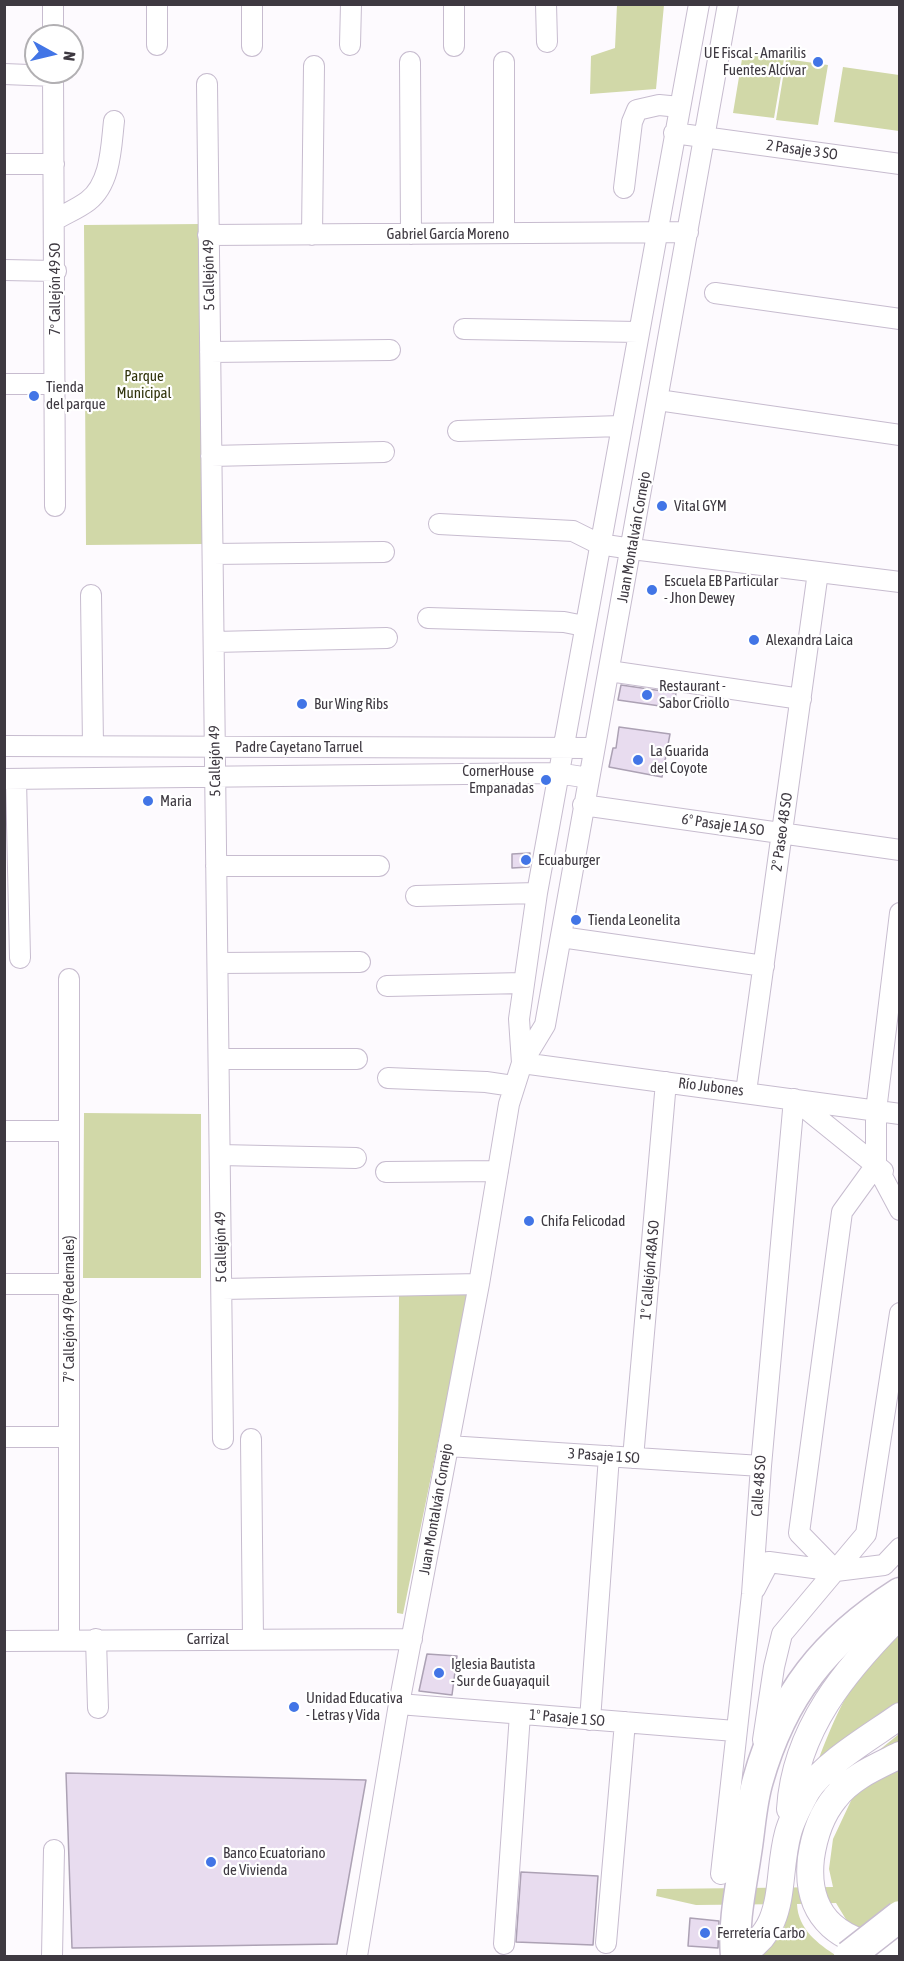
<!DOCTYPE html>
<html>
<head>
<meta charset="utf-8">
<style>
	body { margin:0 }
	#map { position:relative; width:904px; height:1961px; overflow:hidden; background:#fdfafe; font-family:"Asap Condensed",sans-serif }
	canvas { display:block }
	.frame { position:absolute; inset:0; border:6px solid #3e3941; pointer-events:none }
	.north { position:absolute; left:24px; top:24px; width:60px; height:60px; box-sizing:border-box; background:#fff; border:2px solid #b2b0b3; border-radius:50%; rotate:98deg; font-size:16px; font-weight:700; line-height:24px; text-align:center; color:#3e3941 }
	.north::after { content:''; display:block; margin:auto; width:21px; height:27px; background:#4275e6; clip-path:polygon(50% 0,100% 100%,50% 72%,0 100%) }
</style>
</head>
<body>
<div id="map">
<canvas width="904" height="1961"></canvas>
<div class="frame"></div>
<div class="north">N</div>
</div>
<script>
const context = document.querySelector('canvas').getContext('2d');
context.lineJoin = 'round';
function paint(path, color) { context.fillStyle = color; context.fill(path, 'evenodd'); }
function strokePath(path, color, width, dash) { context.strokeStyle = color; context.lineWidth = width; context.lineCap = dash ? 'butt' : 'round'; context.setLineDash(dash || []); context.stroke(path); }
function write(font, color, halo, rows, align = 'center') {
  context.font = font + ' "Asap Condensed",sans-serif'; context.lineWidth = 4.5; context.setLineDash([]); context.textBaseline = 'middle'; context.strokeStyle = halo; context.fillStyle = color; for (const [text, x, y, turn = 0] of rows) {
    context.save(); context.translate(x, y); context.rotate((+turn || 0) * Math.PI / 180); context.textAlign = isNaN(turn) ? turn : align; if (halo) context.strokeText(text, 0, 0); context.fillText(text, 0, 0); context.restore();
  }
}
const green = new Path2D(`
	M 617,5 L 664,5 L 656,89 L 590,94 L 591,56 L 615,48 Z
	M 743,53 L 784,59 L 774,118 L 733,113 Z
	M 786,59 L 828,65 L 818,125 L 776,120 Z
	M 843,67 L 899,75 L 899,131 L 834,122 Z
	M 201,224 L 204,544 L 86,545 L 84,225 Z
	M 84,1113 L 201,1114 L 201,1278 L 83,1278 Z
	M 469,1290 L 403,1614 L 397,1613 L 399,1296 Z
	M 899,1634 L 899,1702 L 819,1758 C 841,1702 853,1675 899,1634 Z
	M 899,1734 L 899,1942 L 850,1926 L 836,1903 L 797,1904 C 798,1929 818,1944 837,1956 L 762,1956 L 782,1934 L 791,1904 L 696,1905 L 656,1896 L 657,1889 L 833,1887 L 829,1869 L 833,1839 L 872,1756 Z`);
const building = new Path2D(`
	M 621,685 L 676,693 L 674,708 L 618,700 Z
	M 619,727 L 670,734 L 662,777 L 609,767 L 613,748 L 616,748 Z
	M 530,853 L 529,867 L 512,868 L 512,854 Z
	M 427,1654 L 457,1656 L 452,1695 L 419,1691 Z
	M 66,1773 L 366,1780 L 337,1944 L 72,1948 Z
	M 521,1872 L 598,1876 L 593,1945 L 516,1942 Z
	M 690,1918 L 719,1921 L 718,1948 L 688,1946 Z`);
const minor = new Path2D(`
	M 53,4 L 53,36
	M 157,4 L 157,45
	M 454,4 L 454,46
	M 546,4 L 547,42
	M 350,45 L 351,4
	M 252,46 L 252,4
	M 410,62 L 411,234
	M 504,62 L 504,233
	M 53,72 L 55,506
	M 4,74 L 54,76
	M 207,84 L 223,1439
	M 674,133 L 900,164
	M 4,164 L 54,164
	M 624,188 L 632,122 L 637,110 L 659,105 L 680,107
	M 55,220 C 65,214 79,208 88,201 C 111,183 111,147 114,121
	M 208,235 L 688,232
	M 312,235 L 314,66
	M 4,270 L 56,271
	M 715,293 L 900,319
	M 464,329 L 638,332
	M 210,352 L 390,350
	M 4,384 L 55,384
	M 658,400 L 900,435
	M 458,431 L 621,426
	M 211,456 L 384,452
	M 439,524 L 573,531 L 599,544 L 632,549 L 900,582
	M 213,554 L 384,552
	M 91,595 L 93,746
	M 428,618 L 564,622 L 584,626
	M 214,642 L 387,638
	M 609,671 L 801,699
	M 4,746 L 594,748
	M 4,779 L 557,773 L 589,778
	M 16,779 L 20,958
	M 583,805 L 900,850
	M 216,866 L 379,866
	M 416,896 L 537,893
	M 900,913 L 876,1111 L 876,1165 L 900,1210
	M 561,937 L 764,966
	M 218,963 L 360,962
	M 69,979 L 69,1639
	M 387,986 L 523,983
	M 219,1059 L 357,1059
	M 522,1063 L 519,1019 L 537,893 L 699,4
	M 522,1063 L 900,1114
	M 388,1078 L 486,1082 L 513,1086
	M 746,1092 L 818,572
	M 794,1099 L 883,1171
	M 4,1131 L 69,1131
	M 220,1155 L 356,1158
	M 386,1172 L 498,1171
	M 4,1284 L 69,1284
	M 222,1289 L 479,1284
	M 4,1437 L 69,1437
	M 251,1439 L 253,1639
	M 448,1446 L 761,1466
	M 633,1458 L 666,1082
	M 836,1571 L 799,1533 L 842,1212 L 876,1165
	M 755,1589 L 769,1562 L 836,1571 L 884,1565 L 900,1548
	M 96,1639 L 98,1708
	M 4,1641 L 412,1639
	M 399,1704 L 735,1731
	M 590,1720 L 609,1456
	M 763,1740 L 774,1667 L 782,1634 L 866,1534 L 900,1313
	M 721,1874 L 752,1594 L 761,1466 L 794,1099
	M 606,1943 L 625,1722
	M 504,1944 L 520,1714
	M 52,1956 L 54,1850
	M 357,1956 L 399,1704 L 479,1284 L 509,1104 L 522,1063 L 545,1025 L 728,4`);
const major = new Path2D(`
	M 900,1755 C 876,1767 851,1777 835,1798 C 821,1815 814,1837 811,1858 C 804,1920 843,1945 900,1950
	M 790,1809 C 795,1729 846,1669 900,1615
	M 736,1956 C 790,1931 775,1880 788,1833 C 792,1818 800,1804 807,1791 C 825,1763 872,1736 900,1716`);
const highway = new Path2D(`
	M 736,1956 C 733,1922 741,1887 746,1853 C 750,1829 751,1803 758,1780 C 782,1695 825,1641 900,1593`);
const highwayBridge = new Path2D(`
	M 849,1956 L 900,1916`);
const markers = [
	[818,62,6,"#4275e6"],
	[34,396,6,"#4275e6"],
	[662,506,6,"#4275e6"],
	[652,590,6,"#4275e6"],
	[754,640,6,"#4275e6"],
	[647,695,6,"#4275e6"],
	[302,704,6,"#4275e6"],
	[638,760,6,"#4275e6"],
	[546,780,6,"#4275e6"],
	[148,801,6,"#4275e6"],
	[526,860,6,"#4275e6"],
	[576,920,6,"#4275e6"],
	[529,1221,6,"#4275e6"],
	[439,1673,6,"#4275e6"],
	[294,1707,6,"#4275e6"],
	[211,1862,6,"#4275e6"],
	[705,1933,6,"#4275e6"]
];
const poiNames = [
	["UE Fiscal - Amarilis",806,53,"right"],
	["Fuentes Alcívar",806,70,"right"],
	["Tienda",46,387],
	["del parque",46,404],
	["Vital GYM",674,506],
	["Escuela EB Particular",664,581],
	["- Jhon Dewey",664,598],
	["Alexandra Laica",766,640],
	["Restaurant -",659,686],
	["Sabor Criollo",659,703],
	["Bur Wing Ribs",314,704],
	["La Guarida",650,751],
	["del Coyote",650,768],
	["CornerHouse",534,771,"right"],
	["Empanadas",534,788,"right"],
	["Maria",160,801],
	["Ecuaburger",538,860],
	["Tienda Leonelita",588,920],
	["Chifa Felicodad",541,1221],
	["Iglesia Bautista",451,1664],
	["- Sur de Guayaquil",451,1681],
	["Unidad Educativa",306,1698],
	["- Letras y Vida",306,1715],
	["Banco Ecuatoriano",223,1853],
	["de Vivienda",223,1870],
	["Ferretería Carbo",717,1933]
];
const streetNames = [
	["2 Pasaje 3 SO",802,150,8],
	["Gabriel García Moreno",448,234],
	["5 Callejón 49",209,275,-91],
	["7º Callejón 49 SO",55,289,-90],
	["Juan Montalván Cornejo",634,537,-80],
	["Padre Cayetano Tarruel",299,747],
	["5 Callejón 49",215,761,-91],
	["6° Pasaje 1A SO",723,825,8],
	["2° Paseo 48 SO",782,832,-82],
	["Río Jubones",711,1087,7],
	["5 Callejón 49",221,1247,-91],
	["1° Callejón 48A SO",650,1270,-85],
	["7° Callejón 49 (Pedernales)",69,1309,-90],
	["3 Pasaje 1 SO",604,1456,4],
	["Calle 48 SO",759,1486,-86],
	["Juan Montalván Cornejo",436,1509,-80],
	["Carrizal",208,1639],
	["1° Pasaje 1 SO",567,1718,5]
];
const parkNames = [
	["Parque",144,376],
	["Municipal",144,393]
];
paint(green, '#d1d8a8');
paint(building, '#e8dcef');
strokePath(building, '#aca1b4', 1.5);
strokePath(minor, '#c7bccf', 22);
strokePath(major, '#c7bccf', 28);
strokePath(highway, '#c7bccf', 33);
strokePath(minor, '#fff', 20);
strokePath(major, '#fff', 26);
strokePath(highway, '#fff', 30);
strokePath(highwayBridge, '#c7bccf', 33, []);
strokePath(highwayBridge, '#fff', 30);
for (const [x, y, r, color] of markers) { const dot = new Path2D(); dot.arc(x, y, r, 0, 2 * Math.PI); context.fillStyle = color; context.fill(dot); strokePath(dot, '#fff', 2); }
write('15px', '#3e3941', '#fff', poiNames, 'left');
write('15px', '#3e3941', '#fff', streetNames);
write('15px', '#31340c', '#fff', parkNames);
</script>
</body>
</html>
